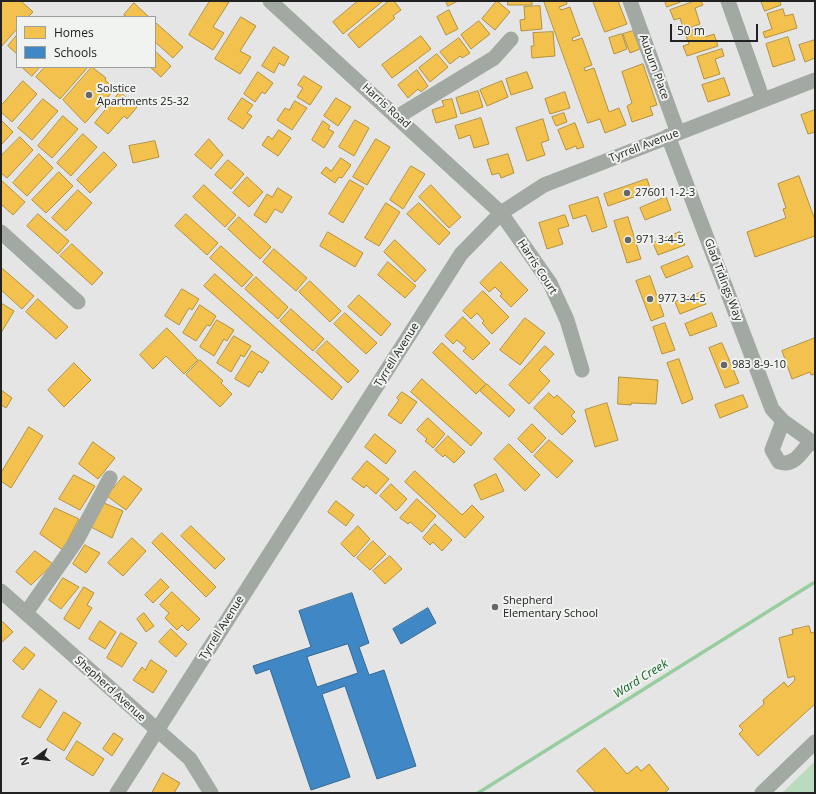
<!DOCTYPE html>
<html>
<head>
<meta charset="utf-8">
<style>
	body { margin:0 }
	#map { position:relative; width:816px; height:794px; overflow:hidden; background:#e4e5e4; font-family:"Open Sans",sans-serif }
	canvas { display:block }
	.frame { position:absolute; inset:0; border:2px solid #212221; pointer-events:none }
	.legend { position:absolute; left:16px; top:16px; width:140px; height:52px; box-sizing:border-box; background:#f0f3f0; border:1px solid #9d9f9d; margin:0; padding:5px 7px; list-style:none; font-size:12px; color:#212221 }
	.legend li { display:flex; align-items:center; gap:8px; height:20px }
	.legend b { width:20px; border:1px solid #9d9f9d }
	.north { position:absolute; left:16px; top:738px; width:40px; height:40px; -webkit-text-stroke:3px #f0f3f0; paint-order:stroke; rotate:255deg; font-size:11px; font-weight:700; line-height:16px; text-align:center; color:#212221 }
	.north::after { content:''; display:block; margin:auto; width:14px; height:18px; background:#212221; clip-path:polygon(50% 0,100% 100%,50% 72%,0 100%) }
	.scale { position:absolute; left:670px; top:24px; width:88px; height:18px; box-sizing:border-box; border:2px solid #212221; border-top:0; padding-left:5px; font-size:12px; line-height:14px; white-space:nowrap; color:#212221; -webkit-text-stroke:3px #f0f3f0; paint-order:stroke }
</style>
</head>
<body>
<div id="map">
<canvas width="816" height="794"></canvas>
<div class="frame"></div>
<ul class="legend">
<li><b style="height:11px;background:#f2c14e"></b>Homes</li>
<li><b style="height:11px;background:#3f88c5"></b>Schools</li>
</ul>
<div class="north">N</div>
<div class="scale">50 m</div>
</div>
<script>
const context = document.querySelector('canvas').getContext('2d');
context.lineJoin = 'round';
function paint(path, color) { context.fillStyle = color; context.fill(path, 'evenodd'); }
function strokePath(path, color, width, dash) { context.strokeStyle = color; context.lineWidth = width; context.lineCap = dash ? 'butt' : 'round'; context.setLineDash(dash || []); context.stroke(path); }
function write(font, color, halo, rows, align = 'center') {
  context.font = font + ' "Open Sans",sans-serif'; context.lineWidth = 4; context.setLineDash([]); context.textBaseline = 'middle'; context.strokeStyle = halo; context.fillStyle = color; for (const [text, x, y, turn = 0] of rows) {
    context.save(); context.translate(x, y); context.rotate((+turn || 0) * Math.PI / 180); context.textAlign = isNaN(turn) ? turn : align; if (halo) context.strokeText(text, 0, 0); context.fillText(text, 0, 0); context.restore();
  }
}
const green = new Path2D(`
	M 815,761 L 815,793 L 782,793 Z`);
const homes = new Path2D(`
	M 1,1 L 21,1 L 33,12 L 28,17 L 17,17 L 17,29 L 1,47 Z
	M 210,1 L 229,2 L 213,27 L 224,33 L 213,50 L 189,35 Z
	M 358,1 L 383,1 L 343,34 L 333,22 Z
	M 389,1 L 394,1 L 401,10 L 393,16 L 395,18 L 359,48 L 348,35 Z
	M 446,1 L 458,1 L 448,6 Z
	M 497,1 L 510,12 L 495,30 L 482,19 Z
	M 508,1 L 532,1 L 532,5 L 508,5 Z
	M 544,1 L 566,1 L 567,4 L 559,7 L 561,10 L 570,7 L 580,35 L 572,38 L 573,41 L 582,38 L 592,65 L 584,68 L 585,71 L 594,68 L 609,112 L 619,108 L 626,125 L 605,133 L 600,119 L 588,123 Z
	M 593,1 L 618,1 L 627,24 L 605,32 Z
	M 665,1 L 683,1 L 667,7 Z
	M 695,1 L 701,1 L 703,5 L 695,8 L 700,24 L 684,30 L 680,18 L 674,20 L 670,10 Z
	M 761,1 L 780,1 L 781,5 L 765,11 Z
	M 134,3 L 149,17 L 127,17 L 124,15 Z
	M 540,6 L 542,29 L 521,31 L 520,20 L 525,19 L 524,7 Z
	M 783,9 L 785,16 L 793,14 L 797,28 L 765,38 L 763,32 L 772,29 L 767,14 Z
	M 449,10 L 458,29 L 446,35 L 437,17 Z
	M 241,17 L 256,26 L 240,51 L 251,57 L 240,74 L 215,59 Z
	M 479,21 L 490,34 L 471,49 L 461,35 Z
	M 155,22 L 183,47 L 173,58 L 155,42 Z
	M 702,27 L 705,37 L 714,34 L 718,46 L 687,56 L 683,46 L 689,44 L 685,33 Z
	M 633,31 L 640,49 L 630,53 L 623,34 Z
	M 553,32 L 555,56 L 532,58 L 531,46 L 534,46 L 533,33 Z
	M 622,34 L 627,49 L 614,54 L 609,38 Z
	M 17,35 L 17,54 L 8,46 Z
	M 421,36 L 431,49 L 392,78 L 382,65 Z
	M 788,37 L 795,60 L 773,67 L 766,44 Z
	M 459,38 L 470,53 L 462,58 L 460,56 L 450,64 L 440,52 Z
	M 815,40 L 815,58 L 805,62 L 799,45 Z
	M 274,47 L 289,57 L 284,66 L 279,63 L 274,73 L 262,66 Z
	M 722,49 L 724,56 L 715,59 L 720,74 L 704,79 L 697,57 Z
	M 155,51 L 171,66 L 161,77 L 150,67 L 155,67 Z
	M 437,54 L 448,67 L 430,82 L 419,68 Z
	M 643,64 L 657,105 L 650,107 L 653,115 L 632,122 L 627,106 L 632,103 L 622,72 Z
	M 22,67 L 40,67 L 32,76 Z
	M 45,67 L 88,67 L 60,99 L 36,77 Z
	M 92,67 L 106,78 L 105,80 L 115,89 L 85,123 L 63,100 Z
	M 417,70 L 428,86 L 421,92 L 418,89 L 408,98 L 398,85 Z
	M 258,72 L 273,83 L 265,94 L 262,92 L 255,102 L 244,94 Z
	M 527,72 L 533,88 L 511,95 L 506,79 Z
	M 304,76 L 322,87 L 310,105 L 297,97 L 303,88 L 298,85 Z
	M 724,78 L 730,95 L 708,102 L 702,85 Z
	M 23,81 L 37,94 L 12,122 L 1,112 L 1,106 Z
	M 502,81 L 508,97 L 487,106 L 480,90 Z
	M 478,91 L 483,107 L 461,114 L 456,98 Z
	M 120,92 L 137,107 L 127,119 L 124,116 L 108,134 L 95,123 Z
	M 565,92 L 570,108 L 550,114 L 545,99 Z
	M 242,98 L 253,105 L 247,113 L 252,116 L 243,129 L 228,119 Z
	M 336,98 L 351,107 L 338,126 L 324,116 Z
	M 43,99 L 58,111 L 32,140 L 18,128 Z
	M 452,99 L 457,117 L 436,123 L 432,110 L 444,106 L 442,101 Z
	M 295,101 L 307,108 L 292,130 L 277,120 L 285,108 L 289,110 Z
	M 815,110 L 815,132 L 808,134 L 801,115 Z
	M 564,113 L 567,122 L 556,126 L 552,117 Z
	M 63,116 L 78,129 L 52,158 L 38,146 Z
	M 481,118 L 489,144 L 474,148 L 470,135 L 459,139 L 455,126 Z
	M 543,119 L 549,140 L 541,143 L 545,155 L 527,161 L 516,128 Z
	M 1,120 L 13,132 L 1,145 Z
	M 355,120 L 369,128 L 354,156 L 339,147 Z
	M 323,121 L 330,126 L 328,129 L 334,132 L 324,148 L 312,140 Z
	M 575,123 L 584,147 L 577,149 L 576,146 L 566,150 L 558,130 Z
	M 279,130 L 291,138 L 278,156 L 262,145 L 268,136 L 272,139 Z
	M 83,134 L 97,147 L 71,176 L 57,163 Z
	M 20,137 L 33,150 L 7,178 L 1,173 L 1,156 Z
	M 209,139 L 223,155 L 211,169 L 195,155 Z
	M 376,139 L 390,147 L 367,185 L 353,177 Z
	M 155,141 L 159,157 L 133,163 L 129,146 Z
	M 104,152 L 117,165 L 90,193 L 77,180 Z
	M 39,154 L 53,168 L 27,196 L 13,183 Z
	M 508,154 L 514,173 L 501,178 L 499,173 L 492,175 L 487,160 Z
	M 341,158 L 351,165 L 342,178 L 339,177 L 335,183 L 321,173 L 326,167 L 331,171 Z
	M 228,160 L 244,174 L 231,189 L 215,175 Z
	M 411,166 L 425,174 L 403,209 L 390,200 Z
	M 59,172 L 73,186 L 46,213 L 32,200 Z
	M 799,176 L 815,220 L 815,236 L 755,257 L 747,232 L 786,218 L 783,209 L 786,208 L 778,184 Z
	M 247,177 L 263,192 L 249,207 L 233,193 Z
	M 647,179 L 651,191 L 608,206 L 604,194 Z
	M 1,180 L 25,202 L 13,215 L 1,204 Z
	M 350,180 L 364,188 L 343,223 L 329,214 Z
	M 204,185 L 236,215 L 225,227 L 193,197 Z
	M 431,185 L 461,217 L 449,228 L 419,197 Z
	M 278,188 L 292,197 L 282,213 L 275,209 L 266,223 L 254,215 L 267,194 L 272,197 Z
	M 78,190 L 92,203 L 66,231 L 52,218 Z
	M 598,197 L 607,227 L 592,232 L 586,215 L 573,219 L 569,206 Z
	M 666,197 L 671,210 L 645,220 L 640,208 Z
	M 386,203 L 400,212 L 379,246 L 365,238 Z
	M 419,203 L 450,233 L 439,245 L 407,214 Z
	M 38,214 L 69,241 L 58,254 L 27,226 Z
	M 186,214 L 218,243 L 207,255 L 175,226 Z
	M 565,215 L 569,226 L 558,229 L 563,244 L 547,249 L 539,223 Z
	M 239,217 L 271,247 L 260,259 L 228,229 Z
	M 628,217 L 641,259 L 627,263 L 614,221 Z
	M 328,232 L 363,253 L 355,267 L 320,246 Z
	M 680,232 L 685,245 L 658,255 L 653,243 Z
	M 395,240 L 426,270 L 415,282 L 384,252 Z
	M 72,244 L 103,273 L 92,285 L 60,256 Z
	M 221,246 L 253,275 L 242,287 L 210,258 Z
	M 274,249 L 307,278 L 296,291 L 263,262 Z
	M 688,256 L 693,267 L 666,278 L 661,267 Z
	M 388,262 L 416,286 L 405,298 L 378,275 Z
	M 501,262 L 528,290 L 511,307 L 500,296 L 502,294 L 495,287 L 489,292 L 480,283 Z
	M 3,269 L 34,296 L 22,309 L 1,290 L 1,270 Z
	M 215,274 L 342,387 L 332,400 L 204,286 Z
	M 650,276 L 664,316 L 651,321 L 636,281 Z
	M 256,277 L 288,307 L 278,319 L 245,289 Z
	M 310,281 L 341,311 L 330,322 L 299,292 Z
	M 182,289 L 199,299 L 192,310 L 189,308 L 179,325 L 165,316 Z
	M 483,291 L 509,317 L 492,334 L 482,323 L 484,321 L 477,313 L 471,319 L 463,311 Z
	M 702,292 L 706,304 L 680,314 L 675,302 Z
	M 359,295 L 391,324 L 381,336 L 348,307 Z
	M 38,299 L 68,327 L 56,339 L 26,312 Z
	M 1,303 L 14,311 L 1,333 Z
	M 200,305 L 216,316 L 210,326 L 207,325 L 196,341 L 183,333 Z
	M 291,309 L 324,339 L 313,351 L 280,321 Z
	M 345,313 L 377,343 L 366,354 L 334,324 Z
	M 712,313 L 717,326 L 690,336 L 685,324 Z
	M 463,317 L 490,343 L 473,360 L 463,351 L 466,348 L 457,340 L 453,344 L 445,336 Z
	M 525,318 L 545,333 L 520,365 L 500,350 Z
	M 217,320 L 234,330 L 227,341 L 224,339 L 214,356 L 200,347 Z
	M 665,323 L 675,350 L 662,354 L 653,327 Z
	M 167,328 L 198,360 L 184,374 L 166,356 L 153,369 L 140,355 Z
	M 234,336 L 251,346 L 244,357 L 241,355 L 231,372 L 217,363 Z
	M 815,338 L 815,374 L 811,375 L 810,372 L 792,379 L 782,351 Z
	M 327,341 L 359,371 L 348,383 L 316,352 Z
	M 442,343 L 486,384 L 476,394 L 433,353 Z
	M 722,343 L 739,383 L 725,388 L 709,348 Z
	M 545,346 L 554,354 L 539,370 L 550,381 L 529,404 L 509,385 Z
	M 252,351 L 269,362 L 262,373 L 259,371 L 249,387 L 235,379 Z
	M 679,359 L 693,399 L 682,404 L 667,363 Z
	M 200,360 L 223,381 L 221,383 L 232,394 L 220,407 L 186,375 Z
	M 74,363 L 91,380 L 64,407 L 48,390 Z
	M 619,377 L 658,380 L 656,404 L 631,403 L 631,405 L 618,404 Z
	M 422,379 L 482,433 L 471,446 L 411,392 Z
	M 487,384 L 515,410 L 509,417 L 480,391 Z
	M 1,390 L 12,398 L 6,408 L 1,405 Z
	M 402,392 L 417,402 L 401,424 L 388,415 L 399,400 L 397,398 Z
	M 549,393 L 554,398 L 557,395 L 575,412 L 571,416 L 576,421 L 562,435 L 534,408 Z
	M 743,395 L 748,407 L 720,418 L 715,405 Z
	M 607,403 L 618,440 L 595,447 L 585,410 Z
	M 428,418 L 445,434 L 433,448 L 425,441 L 427,439 L 417,430 Z
	M 532,424 L 546,438 L 532,453 L 518,439 Z
	M 29,427 L 43,436 L 11,488 L 1,481 L 1,473 Z
	M 375,434 L 396,451 L 386,464 L 365,447 Z
	M 448,436 L 465,452 L 454,463 L 445,455 L 443,457 L 435,450 Z
	M 549,440 L 573,461 L 557,478 L 534,456 Z
	M 93,442 L 115,458 L 98,479 L 79,464 Z
	M 509,444 L 540,475 L 525,491 L 494,459 Z
	M 367,461 L 389,479 L 376,494 L 366,485 L 364,488 L 352,479 Z
	M 415,471 L 462,515 L 472,505 L 484,517 L 465,538 L 405,482 Z
	M 496,474 L 504,491 L 481,500 L 474,485 Z
	M 74,475 L 95,486 L 80,510 L 59,499 Z
	M 124,476 L 142,489 L 126,510 L 107,496 Z
	M 391,484 L 407,499 L 396,511 L 380,496 Z
	M 417,499 L 436,516 L 422,532 L 410,522 L 408,524 L 400,518 Z
	M 336,501 L 354,515 L 346,526 L 328,512 Z
	M 104,503 L 123,511 L 112,538 L 91,527 Z
	M 55,508 L 79,519 L 63,550 L 40,534 Z
	M 435,524 L 452,540 L 442,551 L 433,542 L 430,545 L 423,538 Z
	M 191,526 L 225,559 L 215,569 L 181,536 Z
	M 358,526 L 370,539 L 354,557 L 341,544 Z
	M 162,533 L 216,587 L 206,597 L 152,543 Z
	M 132,538 L 146,551 L 123,576 L 108,563 Z
	M 373,541 L 386,554 L 370,570 L 357,558 Z
	M 85,545 L 100,553 L 86,573 L 73,564 Z
	M 35,551 L 53,564 L 31,585 L 16,572 Z
	M 390,556 L 402,569 L 385,584 L 373,571 Z
	M 63,578 L 79,587 L 61,609 L 49,600 Z
	M 161,579 L 169,587 L 153,603 L 145,595 Z
	M 84,587 L 94,593 L 87,605 L 92,608 L 79,629 L 64,619 Z
	M 172,592 L 200,619 L 188,631 L 182,625 L 177,630 L 165,618 L 169,613 L 160,605 Z
	M 144,613 L 154,626 L 146,632 L 137,619 Z
	M 100,621 L 116,632 L 105,649 L 89,639 Z
	M 3,622 L 13,632 L 1,643 L 1,624 Z
	M 809,626 L 811,633 L 815,632 L 815,704 L 758,756 L 739,734 L 743,730 L 739,726 L 764,704 L 763,700 L 784,682 L 788,687 L 795,680 L 794,676 L 788,678 L 779,638 L 793,634 L 792,630 Z
	M 171,629 L 187,644 L 176,657 L 159,642 Z
	M 121,633 L 137,643 L 122,667 L 107,658 Z
	M 25,647 L 35,655 L 23,670 L 13,661 Z
	M 151,660 L 167,671 L 153,693 L 133,680 L 142,667 L 145,670 Z
	M 40,689 L 57,701 L 40,728 L 22,717 Z
	M 64,712 L 81,723 L 64,751 L 47,740 Z
	M 114,733 L 123,739 L 112,756 L 103,749 Z
	M 77,741 L 104,759 L 93,776 L 66,759 Z
	M 605,748 L 627,774 L 637,766 L 641,771 L 649,764 L 669,789 L 664,793 L 596,793 L 577,771 Z
	M 163,773 L 180,783 L 174,793 L 152,793 Z`);
const schools = new Path2D(`
	M 352,593 L 369,643 L 359,647 L 369,675 L 384,670 L 416,766 L 377,779 L 345,686 L 322,694 L 350,777 L 311,790 L 270,669 L 256,674 L 253,666 L 311,647 L 299,611 ZM 348,644 L 358,673 L 317,687 L 307,657 Z
	M 428,608 L 436,623 L 401,644 L 393,629 Z`);
const stream = new Path2D(`
	M 478,793 L 815,582`);
const minor = new Path2D(`
	M 270,1 L 501,213 L 550,283 L 567,320 L 582,370
	M 630,1 L 678,133
	M 728,1 L 763,100
	M 397,117 L 494,58 L 511,39
	M 668,136 L 772,409 L 783,421 L 815,444
	M 1,232 L 78,302
	M 783,421 L 772,450 L 779,462 C 794,467 802,452 810,442
	M 1,591 L 190,759 L 211,793
	M 26,613 L 77,540 L 110,478
	M 117,793 L 461,254 L 501,213 L 544,185 L 815,80
	M 762,793 L 815,742`);
const markers = [
	[89,95,4,"#656665"],
	[627,193,4,"#656665"],
	[628,240,4,"#656665"],
	[650,299,4,"#656665"],
	[724,365,4,"#656665"],
	[495,607,4,"#656665"]
];
const streetNames = [
	["Auburn Place",654,67,70],
	["Harris Road",386,106,42],
	["Tyrrell Avenue",644,146,-21],
	["Harris Court",537,267,57],
	["Glad Tidings Way",723,280,69],
	["Tyrrell Avenue",397,355,-58],
	["Tyrrell Avenue",222,628,-58],
	["Shepherd Avenue",110,689,42]
];
const poiNames = [
	["Solstice",97,89],
	["Apartments 25-32",97,102],
	["27601 1-2-3",635,193],
	["971 3-4-5",636,240],
	["977 3-4-5",658,299],
	["983 8-9-10",732,365],
	["Shepherd",503,601],
	["Elementary School",503,614]
];
const waterNames = [
	["Ward Creek",641,679,-32]
];
paint(green, '#badbbd');
paint(homes, '#f2c14e');
strokePath(homes, '#b39140', 1);
paint(schools, '#3f88c5');
strokePath(schools, '#366994', 1);
strokePath(stream, '#98ce9f', 3.5);
strokePath(minor, '#a1a9a2', 15);
for (const [x, y, r, color] of markers) { const dot = new Path2D(); dot.arc(x, y, r, 0, 2 * Math.PI); context.fillStyle = color; context.fill(dot); strokePath(dot, '#f0f3f0', 1.5); }
write('11px', '#212221', '#f0f3f0', streetNames);
write('11px', '#212221', '#f0f3f0', poiNames, 'left');
write('italic 12px', '#126428', '#f0f3f0', waterNames);
</script>
</body>
</html>
